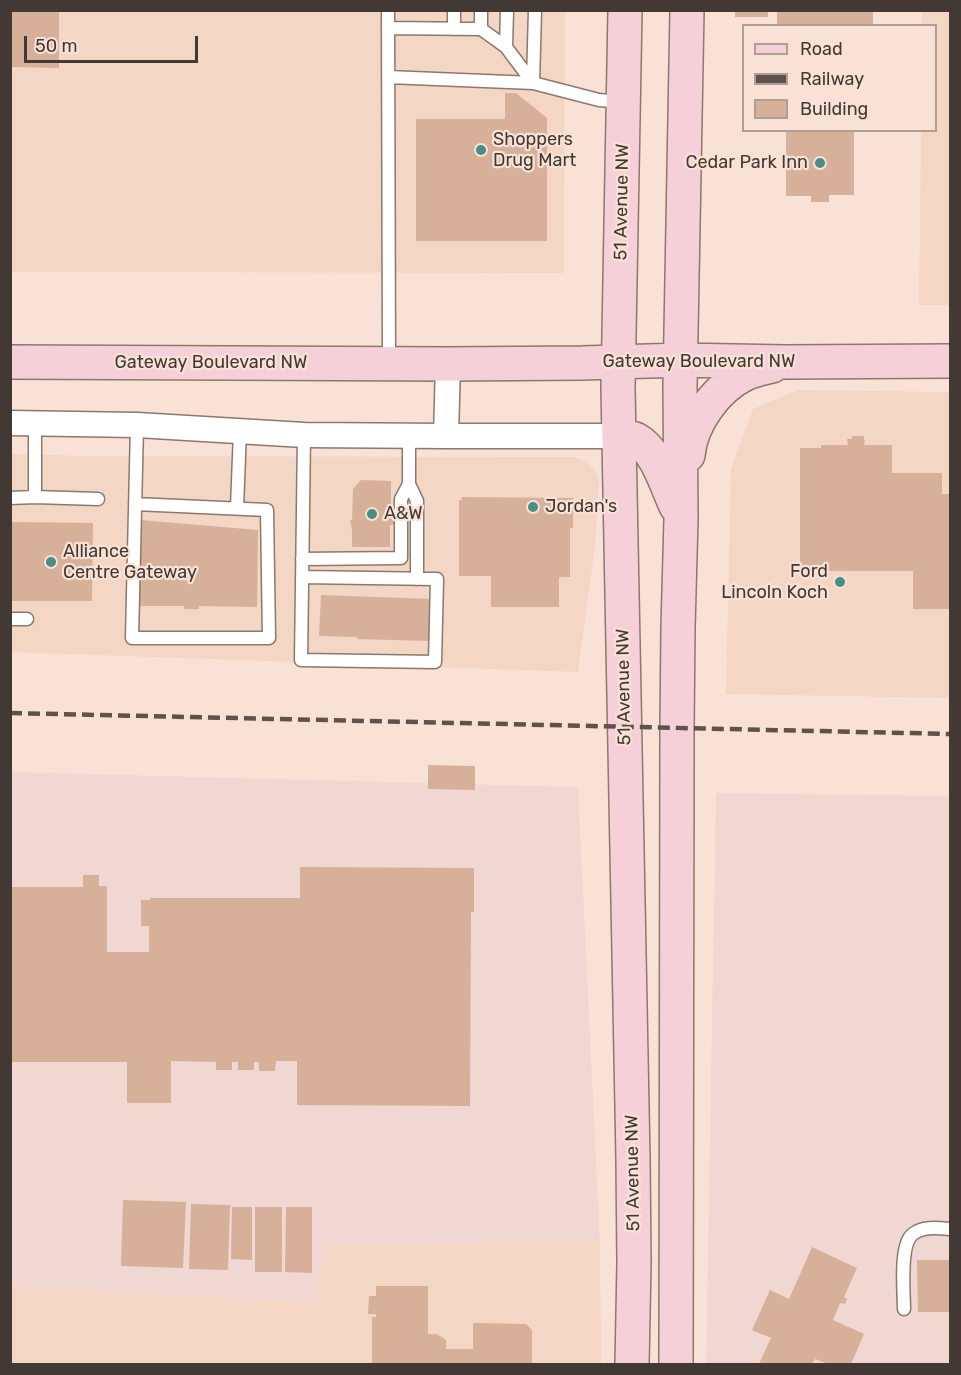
<!DOCTYPE html>
<html>
<head>
<meta charset="utf-8">
<style>
	body { margin:0 }
	#map { position:relative; width:961px; height:1375px; overflow:hidden; background:#f9e2d5; font-family:Rubik,sans-serif }
	canvas { display:block }
	.frame { position:absolute; inset:0; border:12px solid #423934; pointer-events:none }
	.legend { position:absolute; left:742px; top:24px; width:195px; height:108px; box-sizing:border-box; background:#f9e2d5; border:2px solid #b09e95; margin:0; padding:8px 10px; list-style:none; font-size:18px; color:#423934 }
	.legend li { display:flex; align-items:center; gap:12px; height:30px }
	.legend b { width:30px; border:2px solid #b09e95 }
	.scale { position:absolute; left:24px; top:36px; width:174px; height:27px; box-sizing:border-box; border:3px solid #423934; border-top:0; padding-left:8px; font-size:18px; line-height:21px; white-space:nowrap; color:#423934; -webkit-text-stroke:4px #f9e2d5; paint-order:stroke }
</style>
</head>
<body>
<div id="map">
<canvas width="961" height="1375"></canvas>
<div class="frame"></div>
<ul class="legend">
<li><b style="height:8px;background:#f6d0d9"></b>Road</li>
<li><b style="height:8px;background:#5d524c"></b>Railway</li>
<li><b style="height:16px;background:#d6b099"></b>Building</li>
</ul>
<div class="scale">50 m</div>
</div>
<script>
const context = document.querySelector('canvas').getContext('2d');
context.lineJoin = 'round';
function paint(path, color) { context.fillStyle = color; context.fill(path, 'evenodd'); }
function strokePath(path, color, width, dash) { context.strokeStyle = color; context.lineWidth = width; context.lineCap = dash ? 'butt' : 'round'; context.setLineDash(dash || []); context.stroke(path); }
function write(font, color, halo, rows, align = 'center') {
  context.font = font + ' Rubik,sans-serif'; context.lineWidth = 4.5; context.setLineDash([]); context.textBaseline = 'middle'; context.strokeStyle = halo; context.fillStyle = color; for (const [text, x, y, turn = 0] of rows) {
    context.save(); context.translate(x, y); context.rotate((+turn || 0) * Math.PI / 180); context.textAlign = isNaN(turn) ? turn : align; if (halo) context.strokeText(text, 0, 0); context.fillText(text, 0, 0); context.restore();
  }
}
const built = new Path2D(`
	M 11,11 L 565,11 L 564,273 L 11,272 Z
	M 922,11 L 950,11 L 950,305 L 919,305 L 921,131 L 936,130 L 936,26 L 922,25 Z
	M 798,390 L 950,392 L 950,698 L 726,694 L 731,469 L 753,409 Z
	M 11,454 L 89,456 L 574,457 L 586,461 L 593,468 L 598,476 L 599,485 L 595,545 L 578,672 L 11,652 Z
	M 600,1243 L 601,1364 L 11,1364 L 11,1287 L 313,1302 L 325,1244 Z`);
const industrial = new Path2D(`
	M 11,772 L 578,787 L 600,1243 L 325,1244 L 314,1302 L 11,1287 Z
	M 716,793 L 950,796 L 950,1364 L 706,1364 Z`);
const building = new Path2D(`
	M 10,10 L 59,10 L 59,68 L 10,67 Z
	M 735,10 L 768,10 L 768,17 L 735,17 Z
	M 777,10 L 873,10 L 873,26 L 777,26 Z
	M 505,93 L 516,93 L 547,118 L 547,241 L 416,241 L 416,119 L 505,119 Z
	M 786,130 L 854,130 L 854,195 L 829,195 L 829,202 L 811,202 L 811,196 L 786,196 Z
	M 852,436 L 864,436 L 864,440 L 865,440 L 864,445 L 892,445 L 892,473 L 942,473 L 942,494 L 950,494 L 950,609 L 913,609 L 913,571 L 800,571 L 800,448 L 821,448 L 821,445 L 848,445 L 847,439 L 852,439 Z
	M 361,480 L 391,481 L 391,514 L 396,513 L 396,524 L 390,525 L 390,547 L 352,547 L 352,530 L 350,520 L 352,520 L 353,489 Z
	M 462,497 L 573,498 L 573,528 L 570,528 L 570,577 L 559,577 L 559,607 L 491,607 L 491,576 L 459,576 L 459,500 L 462,500 Z
	M 140,520 L 258,530 L 257,607 L 199,606 L 199,609 L 184,609 L 184,606 L 140,606 Z
	M 10,522 L 93,523 L 92,601 L 10,601 Z
	M 321,595 L 432,599 L 431,641 L 357,639 L 357,637 L 319,636 Z
	M 428,765 L 475,766 L 475,790 L 428,789 Z
	M 300,867 L 474,868 L 474,912 L 471,912 L 470,1106 L 297,1105 L 297,1061 L 276,1061 L 275,1071 L 259,1071 L 259,1062 L 254,1062 L 254,1070 L 238,1070 L 238,1062 L 232,1062 L 232,1070 L 216,1070 L 216,1062 L 171,1061 L 171,1103 L 127,1103 L 127,1062 L 10,1062 L 10,887 L 83,887 L 83,875 L 99,875 L 99,886 L 107,886 L 107,952 L 149,952 L 149,926 L 141,926 L 141,900 L 150,900 L 150,898 L 300,898 Z
	M 123,1200 L 186,1202 L 183,1268 L 121,1266 Z
	M 191,1204 L 230,1205 L 228,1270 L 189,1269 Z
	M 232,1207 L 252,1207 L 252,1260 L 231,1259 Z
	M 255,1207 L 282,1207 L 282,1272 L 255,1272 Z
	M 286,1207 L 312,1207 L 312,1273 L 285,1272 Z
	M 812,1247 L 857,1268 L 844,1297 L 847,1299 L 845,1304 L 840,1303 L 833,1320 L 864,1334 L 851,1364 L 828,1364 L 815,1359 L 812,1364 L 759,1364 L 771,1338 L 752,1330 L 770,1290 L 789,1299 Z
	M 917,1260 L 950,1260 L 950,1312 L 918,1312 Z
	M 376,1286 L 428,1286 L 428,1334 L 437,1334 L 446,1340 L 446,1349 L 473,1349 L 473,1323 L 526,1324 L 532,1330 L 532,1364 L 372,1364 L 372,1317 L 376,1317 L 376,1314 L 368,1314 L 369,1296 L 376,1296 Z`);
const lane = new Path2D(`
	M 388,10 L 389,363
	M 454,10 L 454,29
	M 388,28 L 481,29 L 506,47 L 533,83 L 599,100 L 623,102
	M 481,29 L 481,10
	M 506,47 L 507,10
	M 388,77 L 533,83 L 535,10
	M 35,423 L 35,497 L 98,499
	M 409,436 L 409,484 L 417,501 L 417,579
	M 10,498 L 35,497
	M 135,504 L 267,510 L 269,638 L 132,638 L 137,425
	M 237,508 L 240,431
	M 302,559 L 401,558 L 401,499 L 409,484
	M 302,577 L 437,579 L 435,662 L 301,660 L 304,435
	M 10,619 L 27,619
	M 904,1309 C 904,1292 899,1244 913,1234 C 923,1226 938,1228 950,1229`);
const street = new Path2D(`
	M 10,423 L 137,425 L 304,435 L 446,436 L 619,436
	M 446,436 L 448,364`);
const secondary = new Path2D(`
	M 625,10 L 618,388 L 633,1159 L 634,1263 L 632,1364
	M 10,362 L 448,364 L 582,363 L 681,360 L 786,362 L 950,361
	M 619,436 C 625,437 632,437 637,440 C 657,451 667,487 676,506
	M 688,455 C 691,423 716,388 745,374 C 753,370 764,368 772,366
	M 676,1364 L 677,729 L 678,628 L 681,519 L 680,385 L 687,10`);
const rail = new Path2D(`
	M 10,713 L 950,734`);
const markers = [
	[481,150,6,"#488e85"],
	[820,163,6,"#488e85"],
	[533,507,6,"#488e85"],
	[372,514,6,"#488e85"],
	[51,562,6,"#488e85"],
	[840,582,6,"#488e85"]
];
const poiNames = [
	["Shoppers",493,140],
	["Drug Mart",493,161],
	["Cedar Park Inn",808,163,"right"],
	["Jordan's",545,507],
	["A&W",384,514],
	["Alliance",63,552],
	["Centre Gateway",63,573],
	["Ford",828,572,"right"],
	["Lincoln Koch",828,593,"right"]
];
const streetNames = [
	["51 Avenue NW",622,202,-89],
	["Gateway Boulevard NW",699,362],
	["Gateway Boulevard NW",211,363],
	["51 Avenue NW",624,687,-91],
	["51 Avenue NW",633,1173,-91]
];
paint(built, '#f4d6c5');
paint(industrial, '#f1d7d1');
paint(building, '#d6b099');
strokePath(lane, '#8c786c', 15);
strokePath(street, '#8c786c', 27);
strokePath(secondary, '#8c786c', 36);
strokePath(lane, '#fff', 12);
strokePath(street, '#fff', 24);
strokePath(secondary, '#f6d0d9', 33);
strokePath(rail, '#5d524c', 4.5, [12, 6]);
for (const [x, y, r, color] of markers) { const dot = new Path2D(); dot.arc(x, y, r, 0, 2 * Math.PI); context.fillStyle = color; context.fill(dot); strokePath(dot, '#f9e2d5', 2); }
write('18px', '#423934', '#f9e2d5', poiNames, 'left');
write('18px', '#423934', '#f9e2d5', streetNames);
</script>
</body>
</html>
